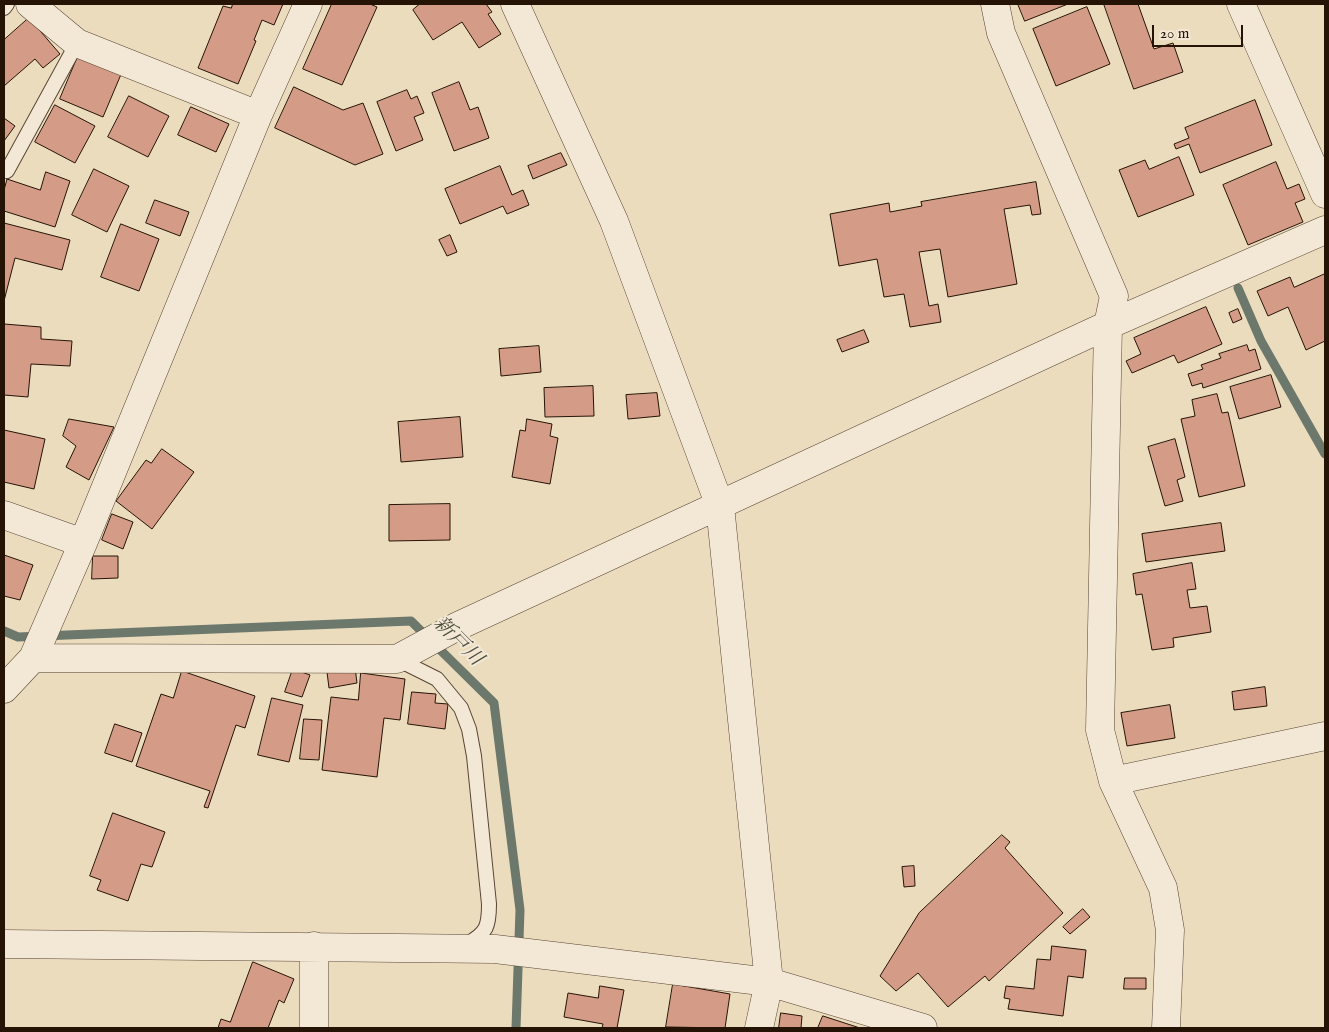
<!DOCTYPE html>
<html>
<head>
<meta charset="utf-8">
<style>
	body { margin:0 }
	#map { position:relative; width:1329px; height:1032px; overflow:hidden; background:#ecdcbe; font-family:"IM FELL English",serif }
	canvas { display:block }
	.frame { position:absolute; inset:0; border:5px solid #251305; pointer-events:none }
	.scale { position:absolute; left:1152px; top:25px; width:91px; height:22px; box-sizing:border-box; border:2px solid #251305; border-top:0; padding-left:6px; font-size:15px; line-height:18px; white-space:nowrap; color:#251305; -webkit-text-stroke:4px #f3e8d5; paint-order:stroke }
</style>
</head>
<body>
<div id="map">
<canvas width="1329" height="1032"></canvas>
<div class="frame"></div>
<div class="scale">20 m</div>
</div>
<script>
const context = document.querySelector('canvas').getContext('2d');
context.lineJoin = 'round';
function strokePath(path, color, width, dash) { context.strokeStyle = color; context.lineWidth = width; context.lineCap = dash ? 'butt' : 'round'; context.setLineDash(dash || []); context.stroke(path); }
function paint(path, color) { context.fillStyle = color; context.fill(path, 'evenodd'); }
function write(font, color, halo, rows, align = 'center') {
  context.font = font + ' "IM FELL English","Noto Serif JP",serif'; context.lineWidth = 4; context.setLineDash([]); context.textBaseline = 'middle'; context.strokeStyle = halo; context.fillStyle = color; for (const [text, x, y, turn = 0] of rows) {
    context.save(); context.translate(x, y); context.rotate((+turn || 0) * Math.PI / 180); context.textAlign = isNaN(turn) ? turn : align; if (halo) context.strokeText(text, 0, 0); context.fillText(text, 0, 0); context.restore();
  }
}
const stream = new Path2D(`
	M 1238,288 L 1261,341 L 1325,454
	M 4,631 L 18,637 L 411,621 L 494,703 L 520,910 L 516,1028`);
const building = new Path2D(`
	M 233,4 L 283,4 L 274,25 L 262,20 L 254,40 L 256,41 L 238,84 L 198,68 L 223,6 L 231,8 Z
	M 332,4 L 370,4 L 377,7 L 342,85 L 303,69 Z
	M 420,4 L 486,4 L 492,12 L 488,14 L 501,34 L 479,48 L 462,22 L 433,40 L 413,10 Z
	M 1018,4 L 1068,4 L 1025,21 Z
	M 1104,4 L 1138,4 L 1154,49 L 1173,43 L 1183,72 L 1134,89 Z
	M 1087,7 L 1110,64 L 1056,86 L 1033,29 Z
	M 29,18 L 60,54 L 43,68 L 35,59 L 4,86 L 4,40 Z
	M 79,54 L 122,72 L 103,117 L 60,99 Z
	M 459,82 L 470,110 L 478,107 L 489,138 L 454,151 L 432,93 Z
	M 294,87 L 343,110 L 363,103 L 383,154 L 355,165 L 275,128 Z
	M 407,90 L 411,99 L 417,96 L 424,113 L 414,117 L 423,140 L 396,151 L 377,102 Z
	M 129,96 L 169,116 L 148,157 L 108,137 Z
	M 1255,100 L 1272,145 L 1200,173 L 1189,144 L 1176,149 L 1174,144 L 1189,138 L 1185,128 Z
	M 55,105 L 95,126 L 75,163 L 35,142 Z
	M 191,107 L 229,124 L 216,152 L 178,135 Z
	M 4,118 L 15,126 L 4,141 Z
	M 561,153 L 567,165 L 533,179 L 528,166 Z
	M 1179,157 L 1194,195 L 1138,217 L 1119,170 L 1145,160 L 1149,169 Z
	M 1276,162 L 1287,189 L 1299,184 L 1305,199 L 1295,203 L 1303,222 L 1248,245 L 1223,185 Z
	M 500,166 L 512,195 L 523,190 L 529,205 L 507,214 L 503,206 L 460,224 L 445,189 Z
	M 94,169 L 129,186 L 107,232 L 72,215 Z
	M 46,172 L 70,181 L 55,227 L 4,211 L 4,190 L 7,179 L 40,190 Z
	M 1036,182 L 1041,214 L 1032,215 L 1030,205 L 1004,209 L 1017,284 L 948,297 L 940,249 L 919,252 L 929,306 L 938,304 L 941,322 L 910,327 L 904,294 L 884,297 L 877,259 L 839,266 L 830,214 L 889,203 L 890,212 L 922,206 L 921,202 Z
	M 155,200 L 189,212 L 180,236 L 146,223 Z
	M 4,223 L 70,240 L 62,270 L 15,258 L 4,301 Z
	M 121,224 L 159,239 L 139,291 L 101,277 Z
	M 450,235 L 457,252 L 447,256 L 439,240 Z
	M 1325,274 L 1325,341 L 1306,350 L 1288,307 L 1268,316 L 1257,291 L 1290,277 L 1294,287 Z
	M 1206,307 L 1222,344 L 1178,363 L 1174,355 L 1132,373 L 1126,361 L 1141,354 L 1134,338 Z
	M 1238,309 L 1242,319 L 1233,323 L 1229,313 Z
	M 4,324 L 41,327 L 41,339 L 72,341 L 70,366 L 31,364 L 28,397 L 4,395 Z
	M 864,330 L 869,342 L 842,352 L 837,340 Z
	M 1247,345 L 1249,351 L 1255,349 L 1261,369 L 1203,388 L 1202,383 L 1192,386 L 1188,374 L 1203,369 L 1201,365 L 1221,358 L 1219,354 Z
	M 539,346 L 541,372 L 501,376 L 499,349 Z
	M 1271,375 L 1281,407 L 1239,419 L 1230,387 Z
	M 593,386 L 594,416 L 545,417 L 544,388 Z
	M 657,393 L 660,416 L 628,419 L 626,395 Z
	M 1217,394 L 1222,413 L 1228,412 L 1245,486 L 1199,497 L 1181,419 L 1195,416 L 1192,400 Z
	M 460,417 L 463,457 L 401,462 L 398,422 Z
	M 69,419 L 114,427 L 89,480 L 66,467 L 76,446 L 63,436 Z
	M 527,419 L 552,424 L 550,436 L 558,438 L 550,484 L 512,477 L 520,430 L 525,431 Z
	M 4,430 L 45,439 L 34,489 L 4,482 Z
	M 1175,439 L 1185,477 L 1177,480 L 1183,501 L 1165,506 L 1148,447 Z
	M 162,449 L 194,472 L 152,529 L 116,501 L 146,460 L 151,463 Z
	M 450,504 L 450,540 L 389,541 L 389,505 Z
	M 112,514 L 133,522 L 123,549 L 102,540 Z
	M 1221,523 L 1225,551 L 1146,562 L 1142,534 Z
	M 4,555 L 33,565 L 20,600 L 4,596 Z
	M 93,556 L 118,556 L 118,578 L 92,579 Z
	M 1192,563 L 1196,589 L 1187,590 L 1190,608 L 1207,606 L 1211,632 L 1173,638 L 1174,647 L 1152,650 L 1142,594 L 1136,595 L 1133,574 Z
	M 355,667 L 357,683 L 329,688 L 327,672 Z
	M 293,669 L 310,675 L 302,697 L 285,692 Z
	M 182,671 L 255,696 L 245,728 L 236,725 L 208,808 L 204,807 L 210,791 L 136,766 L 161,694 L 173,698 Z
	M 361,673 L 405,679 L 400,720 L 384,718 L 377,777 L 322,770 L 331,697 L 358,700 Z
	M 1265,687 L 1267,706 L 1234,710 L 1232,692 Z
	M 412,692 L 436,694 L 435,703 L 448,704 L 445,729 L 408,724 Z
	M 272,698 L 303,705 L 289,762 L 258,755 Z
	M 1170,705 L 1175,738 L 1127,746 L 1121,713 Z
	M 304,719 L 322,720 L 319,760 L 300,759 Z
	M 115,724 L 142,733 L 132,762 L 105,753 Z
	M 113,813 L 165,832 L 152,867 L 141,864 L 128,901 L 97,890 L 101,880 L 90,876 Z
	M 1002,835 L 1010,842 L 1005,848 L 1063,913 L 989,981 L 985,976 L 948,1007 L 918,973 L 896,991 L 880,976 L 919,913 Z
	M 914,866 L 915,886 L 904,887 L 902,867 Z
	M 1083,909 L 1090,917 L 1070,934 L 1063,927 Z
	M 1052,946 L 1086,950 L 1083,978 L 1068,976 L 1063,1016 L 1008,1009 L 1010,999 L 1004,998 L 1006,986 L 1034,989 L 1037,959 L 1050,960 Z
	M 253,962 L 294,979 L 284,1003 L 279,1000 L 268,1028 L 218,1028 L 221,1019 L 230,1022 Z
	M 1125,978 L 1146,978 L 1146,989 L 1124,989 Z
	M 673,984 L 730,994 L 725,1028 L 666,1027 Z
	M 600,986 L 624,990 L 617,1028 L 602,1028 L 603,1024 L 564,1017 L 568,993 L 598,998 Z
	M 781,1013 L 802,1016 L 801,1028 L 779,1028 Z
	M 823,1016 L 860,1028 L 818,1028 Z`);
const service = new Path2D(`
	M 4,8 L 7,4
	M 7,171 L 77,43
	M 397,659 L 437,679 L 461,708 L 469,729 L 474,756 L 489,904 C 489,926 487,933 467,944`);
const minor = new Path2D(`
	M 30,4 L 77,43 L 258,115
	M 515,4 L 614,221 L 720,506 L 769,982 L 759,1028
	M 995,4 L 1001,33 L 1114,296 L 1108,325 L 1100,730 L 1113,781 L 1163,888 L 1170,930 L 1166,1028
	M 1241,4 L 1325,194
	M 4,515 L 83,543
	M 33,658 L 397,659 L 456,627 L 1108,325 L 1325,230
	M 4,689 L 33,658 L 83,543 L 258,115 L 308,4
	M 1113,781 L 1325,736
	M 4,944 L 495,949 L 769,982 L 923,1028
	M 314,946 L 314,1028`);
const waterNames = [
	["新戸川",457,642,45]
];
strokePath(stream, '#6b786b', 9);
paint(building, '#d49b87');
strokePath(building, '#251305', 1);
strokePath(service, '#574533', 16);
strokePath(minor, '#574533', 29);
strokePath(service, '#f3e8d5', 14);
strokePath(minor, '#f3e8d5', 28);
write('italic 20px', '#4e4e40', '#f3e8d5', waterNames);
</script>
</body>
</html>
